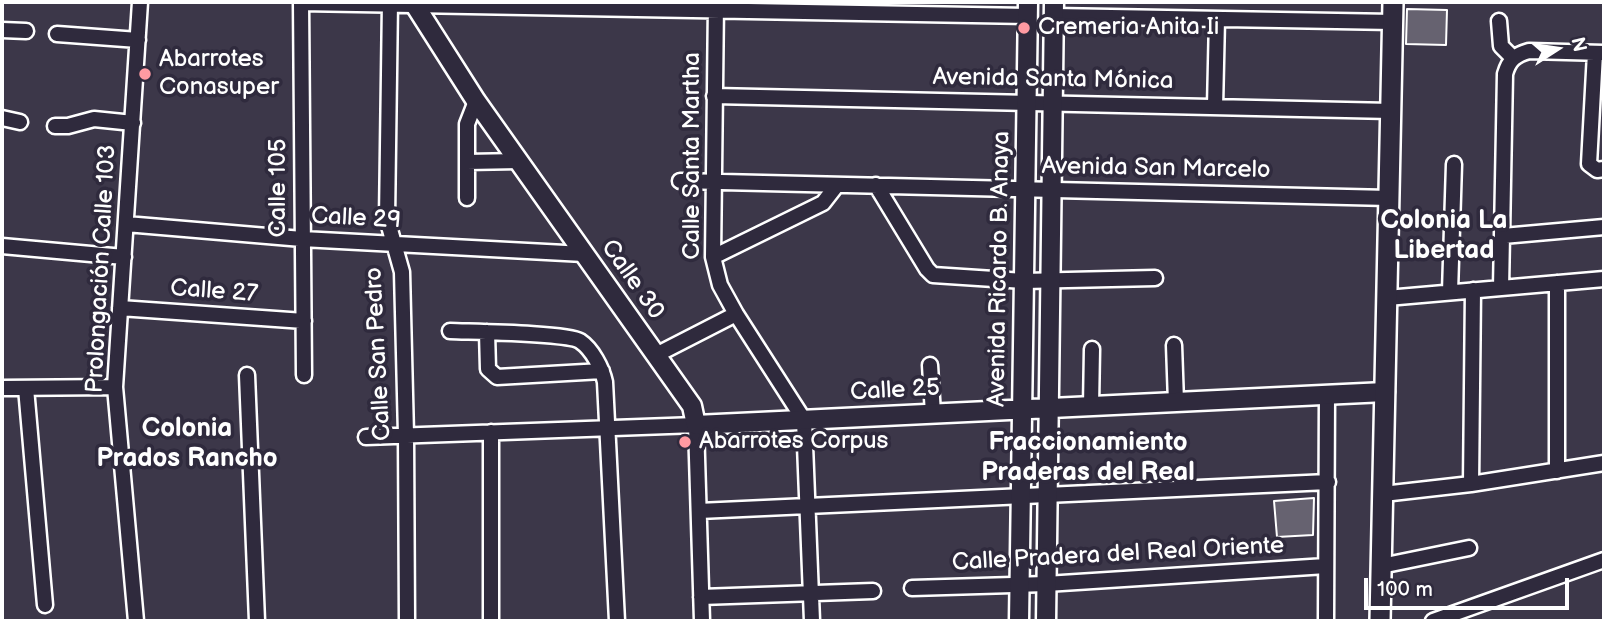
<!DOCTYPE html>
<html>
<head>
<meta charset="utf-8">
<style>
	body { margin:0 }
	#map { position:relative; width:1606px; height:623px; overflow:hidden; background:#3c3749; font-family:"Balsamiq Sans",sans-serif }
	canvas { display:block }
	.frame { position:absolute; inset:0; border:4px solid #fff; pointer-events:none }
	.north { position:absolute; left:1522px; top:14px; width:70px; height:70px; -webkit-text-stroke:5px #2f2a3d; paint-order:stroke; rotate:78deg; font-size:19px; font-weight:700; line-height:28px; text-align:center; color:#fff }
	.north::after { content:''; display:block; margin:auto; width:24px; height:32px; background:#fff; clip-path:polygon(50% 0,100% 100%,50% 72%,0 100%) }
	.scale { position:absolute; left:1364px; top:578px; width:205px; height:32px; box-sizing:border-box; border:4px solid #fff; border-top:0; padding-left:9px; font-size:21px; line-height:24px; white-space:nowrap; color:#fff; -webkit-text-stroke:5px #2f2a3d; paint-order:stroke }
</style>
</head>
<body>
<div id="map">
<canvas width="1606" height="623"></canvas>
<div class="frame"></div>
<div class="north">N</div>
<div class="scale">100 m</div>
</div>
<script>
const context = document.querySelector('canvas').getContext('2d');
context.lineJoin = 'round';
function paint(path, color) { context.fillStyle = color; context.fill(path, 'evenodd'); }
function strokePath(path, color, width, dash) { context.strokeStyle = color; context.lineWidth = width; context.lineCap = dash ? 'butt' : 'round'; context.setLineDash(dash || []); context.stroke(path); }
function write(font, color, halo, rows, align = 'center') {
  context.font = font + ' "Balsamiq Sans",sans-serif'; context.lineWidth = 7; context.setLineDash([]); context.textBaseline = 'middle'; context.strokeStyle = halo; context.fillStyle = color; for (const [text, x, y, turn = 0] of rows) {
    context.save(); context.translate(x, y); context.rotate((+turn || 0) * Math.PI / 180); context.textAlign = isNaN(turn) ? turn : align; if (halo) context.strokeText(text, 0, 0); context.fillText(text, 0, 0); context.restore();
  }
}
const building = new Path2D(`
	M 1407,9 L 1447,10 L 1446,45 L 1406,44 Z
	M 1314,498 L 1313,535 L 1277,537 L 1274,501 Z`);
const minor = new Path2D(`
	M 301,2 L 304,375
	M 390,2 L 387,219 L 402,272 L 406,435 L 407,621
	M 301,3 L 1028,16
	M 716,3 L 713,257 L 720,285 L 736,314 L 804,420 L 812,621
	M 1054,16 L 1393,22
	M 1499,21 L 1501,46 L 1513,58
	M 2,30 L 26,31
	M 57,34 L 138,40
	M 1595,53 L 1589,164 L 1597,170 L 1604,169
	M 714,96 L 1391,111
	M 1215,107 L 1217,19
	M 2,118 L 20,122
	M 55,126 L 68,126 L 94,119 L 133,123
	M 467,162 L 519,161
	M 680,181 L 1389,198
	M 876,185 L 927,269 L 933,275 L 1024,281 L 1155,278
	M 467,198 L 467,124 L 476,101
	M 126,224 L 302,239 L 584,254
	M 1503,236 L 1604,227
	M 2,246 L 124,257
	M 713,257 L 823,203 L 837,185
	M 1557,283 L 1557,471
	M 1501,288 L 1505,74 C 1509,60 1515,55 1529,51 L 1604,53
	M 1450,292 L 1454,164
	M 1387,298 L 1604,279
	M 120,308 L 304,321
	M 450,331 C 471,332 566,333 580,341 C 592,349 602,368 605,382 L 617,621
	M 487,332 L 488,369 L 497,377 L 602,371
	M 1174,345 L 1176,402
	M 656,355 L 736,314
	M 930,365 L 933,414
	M 247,375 L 257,621
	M 2,388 L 115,387
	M 26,388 L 45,605
	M 1091,406 L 1092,349
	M 491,432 L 491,621
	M 366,437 L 696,425 L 702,621
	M 1471,484 L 1473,290
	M 1383,494 L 1471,484 L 1604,463
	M 699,511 L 1328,482
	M 1381,566 L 1469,548
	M 912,588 L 1046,584 L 1326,566
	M 701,597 L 873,591
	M 136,621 L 115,387 L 140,2
	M 1326,621 L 1327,395
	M 1433,621 L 1604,560`);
const tertiary = new Path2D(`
	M 413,2 L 476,101 L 692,406 L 696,425 L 1385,392
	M 1019,621 L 1028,2
	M 1046,621 L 1054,2`);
const secondary = new Path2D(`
	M 1380,621 L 1393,2`);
const markers = [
	[1024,28,7,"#ff9aa2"],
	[145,74,7,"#ff9aa2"],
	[685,442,7,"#ff9aa2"]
];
const poiNames = [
	["Cremeria Anita Ii",1038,28],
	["Abarrotes",159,60],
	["Conasuper",159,88],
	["Abarrotes Corpus",699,442]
];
const streetNames = [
	["Avenida Santa Mónica",1053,80,1],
	["Calle Santa Martha",693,156,-90],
	["Avenida San Marcelo",1156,169,1],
	["Calle 105",279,188,-90],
	["Calle 29",356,219,3],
	["Prolongación Calle 103",102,269,-87],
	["Avenida Ricardo B. Anaya",1000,269,-89],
	["Calle 30",632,280,55],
	["Calle 27",214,292,4],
	["Calle San Pedro",379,354,-93],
	["Calle 25",895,391,-3],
	["Calle Pradera del Real Oriente",1118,555,-3]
];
const neighbourhoodNames = [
	["Colonia La",1444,221],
	["Libertad",1444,251],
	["Colonia",187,429],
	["Prados Rancho",187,459],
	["Fraccionamiento",1088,443],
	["Praderas del Real",1088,473]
];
paint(building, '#666270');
strokePath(building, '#fff', 2);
strokePath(minor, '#fff', 19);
strokePath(tertiary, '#fff', 23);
strokePath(secondary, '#fff', 24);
strokePath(minor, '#2f2a3d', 14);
strokePath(tertiary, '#2f2a3d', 18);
strokePath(secondary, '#2f2a3d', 19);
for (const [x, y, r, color] of markers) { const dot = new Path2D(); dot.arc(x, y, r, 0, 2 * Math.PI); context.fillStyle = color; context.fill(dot); strokePath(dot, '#2f2a3d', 2.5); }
write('24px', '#fff', '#2f2a3d', poiNames, 'left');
write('24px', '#fff', '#2f2a3d', streetNames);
write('bold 26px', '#fff', '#2f2a3d', neighbourhoodNames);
</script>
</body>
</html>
